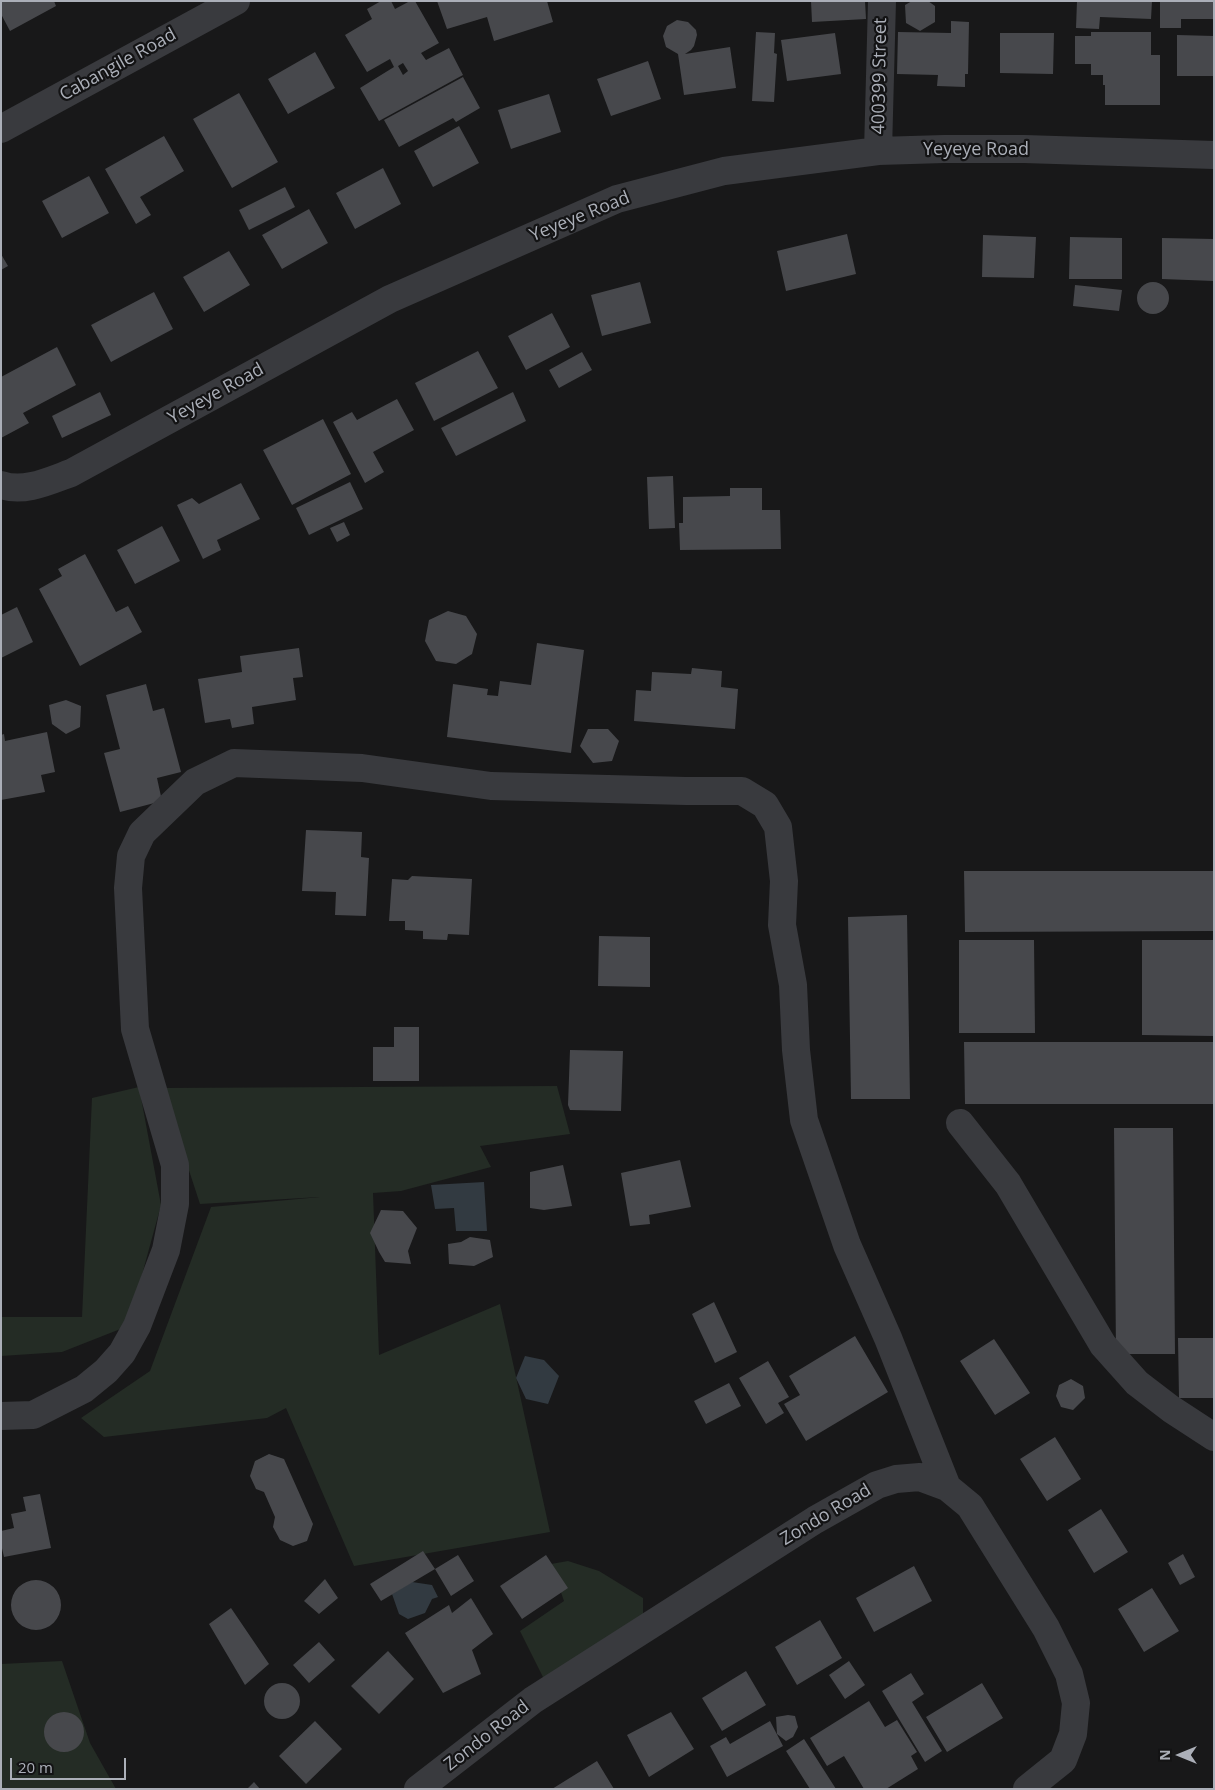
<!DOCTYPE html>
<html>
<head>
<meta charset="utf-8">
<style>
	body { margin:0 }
	#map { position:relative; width:1215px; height:1790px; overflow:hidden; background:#181819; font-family:"Open Sans",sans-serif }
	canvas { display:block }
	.frame { position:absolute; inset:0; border:2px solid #abafb8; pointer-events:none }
	.north { position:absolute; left:1155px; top:1730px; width:50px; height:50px; -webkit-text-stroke:4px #131314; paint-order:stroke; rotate:270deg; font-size:14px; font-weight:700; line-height:20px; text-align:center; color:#abafb8 }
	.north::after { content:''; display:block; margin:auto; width:18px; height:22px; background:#abafb8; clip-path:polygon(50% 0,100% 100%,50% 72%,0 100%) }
	.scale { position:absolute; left:10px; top:1758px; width:116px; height:22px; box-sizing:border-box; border:2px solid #abafb8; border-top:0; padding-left:6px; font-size:15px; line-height:18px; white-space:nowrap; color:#abafb8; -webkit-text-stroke:4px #131314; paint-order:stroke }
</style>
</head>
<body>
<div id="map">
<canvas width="1215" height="1790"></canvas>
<div class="frame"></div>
<div class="north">N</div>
<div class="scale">20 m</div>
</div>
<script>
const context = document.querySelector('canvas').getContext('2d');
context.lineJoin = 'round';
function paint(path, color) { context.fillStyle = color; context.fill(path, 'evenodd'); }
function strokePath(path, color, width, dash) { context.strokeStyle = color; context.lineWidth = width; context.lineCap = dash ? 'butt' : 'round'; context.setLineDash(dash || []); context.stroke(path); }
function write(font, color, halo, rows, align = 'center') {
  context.font = font + ' "Open Sans",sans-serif'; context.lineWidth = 4.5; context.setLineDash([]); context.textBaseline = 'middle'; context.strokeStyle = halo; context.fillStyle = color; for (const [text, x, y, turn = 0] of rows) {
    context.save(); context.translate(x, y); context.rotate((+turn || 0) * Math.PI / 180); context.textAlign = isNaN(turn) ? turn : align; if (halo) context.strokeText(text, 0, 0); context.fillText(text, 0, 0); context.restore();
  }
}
const green = new Path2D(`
	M 557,1086 L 570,1134 L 480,1146 L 491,1167 L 401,1191 L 373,1193 L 379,1355 L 500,1304 L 550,1532 L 354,1566 L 286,1408 L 267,1418 L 104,1437 L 81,1418 L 150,1371 L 211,1207 L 320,1197 L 200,1204 L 162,1088 Z
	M 139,1087 L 161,1205 L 128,1326 L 62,1352 L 1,1356 L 1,1317 L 82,1317 L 92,1098 Z
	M 568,1561 L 599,1571 L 643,1598 L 643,1620 L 545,1681 L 520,1631 L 564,1601 L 551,1564 Z
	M 62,1661 L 90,1743 L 116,1789 L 1,1789 L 1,1664 Z`);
const water = new Path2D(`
	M 484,1182 L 487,1231 L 456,1231 L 454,1208 L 435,1209 L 431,1185 Z
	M 525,1356 L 544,1360 L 559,1376 L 548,1404 L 526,1399 L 516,1378 Z
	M 412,1582 L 432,1585 L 438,1597 L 432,1599 L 425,1613 L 408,1619 L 399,1614 L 392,1594 Z`);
const building = new Path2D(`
	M 1,1 L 54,1 L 56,6 L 10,31 L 1,14 Z
	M 381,1 L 391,1 L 395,9 L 410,1 L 415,1 L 439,43 L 421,53 L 426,60 L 449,48 L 463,75 L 379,121 L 360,88 L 394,67 L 390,59 L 367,72 L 345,35 L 372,19 L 367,9 ZM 403,63 L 408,71 L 403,75 L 398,66 Z
	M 437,1 L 547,1 L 553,22 L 494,41 L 487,17 L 447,29 Z
	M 811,1 L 865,1 L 866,19 L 812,22 Z
	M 912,1 L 928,1 L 935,6 L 935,22 L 920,31 L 906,23 L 905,5 Z
	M 1077,1 L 1152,1 L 1151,19 L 1100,17 L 1099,29 L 1076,28 Z
	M 1160,1 L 1214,1 L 1214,19 L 1181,19 L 1181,28 L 1160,28 Z
	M 677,20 L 688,22 L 696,30 L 697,35 L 694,46 L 691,50 L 685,54 L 730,47 L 736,88 L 684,95 L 678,54 L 666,47 L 663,36 L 667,26 Z
	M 951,21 L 969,22 L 968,74 L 965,74 L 965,87 L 937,86 L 938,75 L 897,74 L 898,32 L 951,33 Z
	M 756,32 L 775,33 L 774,53 L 777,54 L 774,102 L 752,101 Z
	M 1091,32 L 1151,32 L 1151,55 L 1160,55 L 1160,105 L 1105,105 L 1105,85 L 1103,85 L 1103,75 L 1091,75 L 1091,64 L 1075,64 L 1075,36 L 1091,36 Z
	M 835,33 L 841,74 L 787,81 L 781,40 Z
	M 1000,33 L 1054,33 L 1053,74 L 1000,73 Z
	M 1177,35 L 1214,36 L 1214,76 L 1177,76 Z
	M 315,52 L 335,88 L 288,114 L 268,79 Z
	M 648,61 L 661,99 L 611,116 L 597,79 Z
	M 463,77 L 480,108 L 456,122 L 453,118 L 399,147 L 384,120 Z
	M 239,93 L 278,162 L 232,188 L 193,119 Z
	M 549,94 L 561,132 L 511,149 L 498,110 Z
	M 459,126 L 479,163 L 433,187 L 414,151 Z
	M 164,136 L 184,171 L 140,197 L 151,215 L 136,224 L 105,169 Z
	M 383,168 L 401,204 L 355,229 L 336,193 Z
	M 89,176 L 109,213 L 62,238 L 42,201 Z
	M 285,187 L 295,207 L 249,230 L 239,210 Z
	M 309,209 L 328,243 L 282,269 L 262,235 Z
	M 847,234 L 856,274 L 786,291 L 777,251 Z
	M 983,235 L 1036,237 L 1034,278 L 982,277 Z
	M 1070,237 L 1122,238 L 1122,279 L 1069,279 Z
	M 1162,238 L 1214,239 L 1214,281 L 1162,279 Z
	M 229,251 L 250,285 L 204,312 L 183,277 Z
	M 1,254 L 8,266 L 1,270 Z
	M 640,282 L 651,323 L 602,336 L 591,295 Z
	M1137 298a16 16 0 1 1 32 0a16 16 0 1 1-32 0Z
	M 1075,285 L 1122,290 L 1119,311 L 1073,306 Z
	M 154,292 L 173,329 L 111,362 L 91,325 Z
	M 552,313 L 570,347 L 526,370 L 508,336 Z
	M 57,347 L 76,385 L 23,413 L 29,423 L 1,438 L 1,377 Z
	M 478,351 L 498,388 L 434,421 L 415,383 Z
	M 582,352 L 592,370 L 559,388 L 549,370 Z
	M 100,392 L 111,415 L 62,438 L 52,416 Z
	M 513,392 L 526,421 L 456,456 L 441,428 Z
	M 397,399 L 414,430 L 373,452 L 384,472 L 365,483 L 333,422 L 352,412 L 357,420 Z
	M 323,419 L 351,474 L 292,505 L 263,450 Z
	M 673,476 L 675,528 L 649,529 L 647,477 Z
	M 350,482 L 363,509 L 309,535 L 296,508 Z
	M 241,483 L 260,519 L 217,540 L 221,550 L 203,559 L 177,505 L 192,498 L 199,504 Z
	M 730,488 L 762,488 L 762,510 L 780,510 L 781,549 L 680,550 L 679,523 L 683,523 L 683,497 L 730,496 Z
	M 344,522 L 350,535 L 337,542 L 330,528 Z
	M 162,526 L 180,561 L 135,584 L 117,550 Z
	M 85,554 L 116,612 L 128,606 L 142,632 L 80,666 L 39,589 L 62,576 L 58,569 Z
	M 17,607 L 33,642 L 1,658 L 1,615 Z
	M 448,611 L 466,616 L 477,634 L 472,654 L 456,664 L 436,661 L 425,641 L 429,620 Z
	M 537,643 L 584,650 L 571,753 L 447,737 L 453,684 L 488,689 L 487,695 L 498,696 L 500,681 L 531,685 Z
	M 299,648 L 303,677 L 293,678 L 296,700 L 252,707 L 254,724 L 232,728 L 230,719 L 205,723 L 198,679 L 242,672 L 240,656 Z
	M 692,668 L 722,671 L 721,687 L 738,689 L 735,729 L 634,721 L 636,690 L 651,691 L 652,672 L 691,674 Z
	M 146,684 L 153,711 L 164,708 L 181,772 L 157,778 L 162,801 L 120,812 L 104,753 L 120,749 L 106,695 Z
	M 66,700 L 81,706 L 80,727 L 66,734 L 52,724 L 49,705 Z
	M 588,729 L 608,729 L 619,741 L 612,761 L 593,763 L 580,746 Z
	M 47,732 L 55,772 L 41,775 L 45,792 L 1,800 L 1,735 L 4,734 L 5,741 Z
	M 306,830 L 362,832 L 361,857 L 369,858 L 366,916 L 335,915 L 336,892 L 302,891 Z
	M 964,871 L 1214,871 L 1214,931 L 965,932 Z
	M 412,876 L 472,879 L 469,935 L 448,934 L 447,940 L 423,939 L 423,931 L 405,930 L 405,921 L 389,921 L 392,879 L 408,880 Z
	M 907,915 L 910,1099 L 851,1099 L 848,917 Z
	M 599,936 L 650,937 L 650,987 L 598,986 Z
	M 959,940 L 1034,940 L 1035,1033 L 959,1033 Z
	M 1142,940 L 1214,940 L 1214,1036 L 1142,1035 Z
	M 394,1027 L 419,1027 L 419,1081 L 373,1081 L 373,1047 L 394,1047 Z
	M 964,1042 L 1214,1042 L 1214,1104 L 965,1104 Z
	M 570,1050 L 623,1051 L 621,1111 L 570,1110 L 568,1105 Z
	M 1114,1128 L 1173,1128 L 1175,1354 L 1116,1354 Z
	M 680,1160 L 691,1207 L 649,1215 L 650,1224 L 630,1226 L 621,1173 Z
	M 563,1165 L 572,1206 L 544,1210 L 530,1208 L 530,1172 Z
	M 381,1210 L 403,1211 L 417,1228 L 408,1251 L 411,1264 L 385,1262 L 379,1252 L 370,1233 Z
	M 470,1237 L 490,1240 L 493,1257 L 474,1266 L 449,1264 L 448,1244 L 461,1242 Z
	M 714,1302 L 737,1352 L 715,1363 L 692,1314 Z
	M 855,1336 L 888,1392 L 806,1441 L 784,1404 L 800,1395 L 789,1376 Z
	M 1178,1338 L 1214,1338 L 1214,1398 L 1179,1398 Z
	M 994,1339 L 1030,1393 L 995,1415 L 960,1361 Z
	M 768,1361 L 789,1397 L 778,1403 L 784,1413 L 766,1424 L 739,1378 Z
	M 1071,1379 L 1083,1386 L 1085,1398 L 1073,1410 L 1061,1407 L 1056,1396 L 1059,1385 Z
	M 729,1383 L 741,1406 L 706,1424 L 694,1401 Z
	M 1055,1437 L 1081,1479 L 1047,1501 L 1020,1459 Z
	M 269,1454 L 284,1459 L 313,1524 L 307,1541 L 293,1546 L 280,1540 L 273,1527 L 275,1517 L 264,1492 L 256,1489 L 250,1476 L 255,1461 Z
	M 40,1494 L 51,1548 L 4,1557 L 1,1544 L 1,1531 L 14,1528 L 11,1514 L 26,1511 L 23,1497 Z
	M 1101,1509 L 1128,1552 L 1094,1573 L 1068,1530 Z
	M 423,1551 L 435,1569 L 381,1601 L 370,1584 Z
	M 1183,1554 L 1195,1577 L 1180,1585 L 1168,1563 Z
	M 458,1555 L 474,1581 L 451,1596 L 435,1569 Z
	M 546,1555 L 568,1588 L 522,1619 L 500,1586 Z
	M 914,1566 L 932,1601 L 874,1632 L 856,1598 Z
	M 325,1579 L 338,1598 L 319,1614 L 304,1601 Z
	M11 1605a25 25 0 1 1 50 0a25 25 0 1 1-50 0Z
	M 1152,1588 L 1179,1631 L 1144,1652 L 1118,1609 Z
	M 471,1598 L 493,1634 L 472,1650 L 481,1674 L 443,1693 L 405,1633 L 449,1605 L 452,1613 Z
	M 231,1608 L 269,1664 L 245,1685 L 209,1624 Z
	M 820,1620 L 842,1658 L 797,1685 L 775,1647 Z
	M 319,1642 L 335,1660 L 309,1683 L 293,1665 Z
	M 388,1651 L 414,1679 L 379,1714 L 351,1686 Z
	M 849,1661 L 865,1685 L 845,1699 L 829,1675 Z
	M 746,1671 L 766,1705 L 722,1731 L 702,1698 Z
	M 911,1673 L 924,1694 L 912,1702 L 942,1751 L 925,1762 L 882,1691 Z
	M 982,1683 L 1003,1718 L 947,1752 L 926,1717 Z
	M264 1701a18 18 0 1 1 36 0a18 18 0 1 1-36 0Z
	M 869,1701 L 885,1727 L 897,1720 L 917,1752 L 911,1756 L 918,1769 L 886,1789 L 864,1789 L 844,1756 L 827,1766 L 810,1738 Z
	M44 1732a20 20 0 1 1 40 0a20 20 0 1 1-40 0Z
	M 671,1712 L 694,1749 L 649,1777 L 627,1735 Z
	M 788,1715 L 795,1716 L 798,1727 L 793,1737 L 786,1741 L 777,1734 L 776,1717 Z
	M 315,1721 L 342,1749 L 306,1784 L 279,1756 Z
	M 770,1721 L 783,1746 L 727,1777 L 710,1746 L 726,1737 L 730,1744 Z
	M 804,1739 L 836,1789 L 810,1789 L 786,1751 Z
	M 597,1761 L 614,1789 L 552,1789 Z
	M 254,1782 L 260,1789 L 247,1789 Z`);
const minor = new Path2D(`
	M 1,129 L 236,1
	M 878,151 L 882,1
	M 1,485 C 24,493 49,481 71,473 L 390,299 L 617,199 L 724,171 L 878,151 L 944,149 L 1024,149 L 1214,155
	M 960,1123 L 1008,1184 L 1103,1345 L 1137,1383 L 1171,1409 L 1214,1437
	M 1,1416 L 33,1415 L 84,1389 L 106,1371 L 122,1353 L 137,1326 L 166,1250 L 175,1204 L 175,1165 L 135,1029 L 128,888 L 131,856 L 142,833 L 195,782 L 234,763 L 362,768 L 491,786 L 686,791 L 742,791 L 765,805 L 778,827 L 784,881 L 782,925 L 793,985 L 796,1050 L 804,1120 L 847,1245 L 888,1338 L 947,1487
	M 418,1789 L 533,1700 L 815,1520 L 877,1485 L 896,1479 L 920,1477 L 947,1487 L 970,1506 L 1046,1628 L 1069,1674 L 1076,1703 L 1073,1734 L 1063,1760 L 1027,1789`);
const streetNames = [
	["Cabangile Road",118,65,-29],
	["400399 Street",880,76,-89],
	["Yeyeye Road",976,150],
	["Yeyeye Road",580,217,-22],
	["Yeyeye Road",216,394,-29],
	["Zondo Road",826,1515,-31],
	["Zondo Road",487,1736,-38]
];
paint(green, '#242c25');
paint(water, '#323a41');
paint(building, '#47484c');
strokePath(minor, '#393a3e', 28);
write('18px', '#abafb8', '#131314', streetNames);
</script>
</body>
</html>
